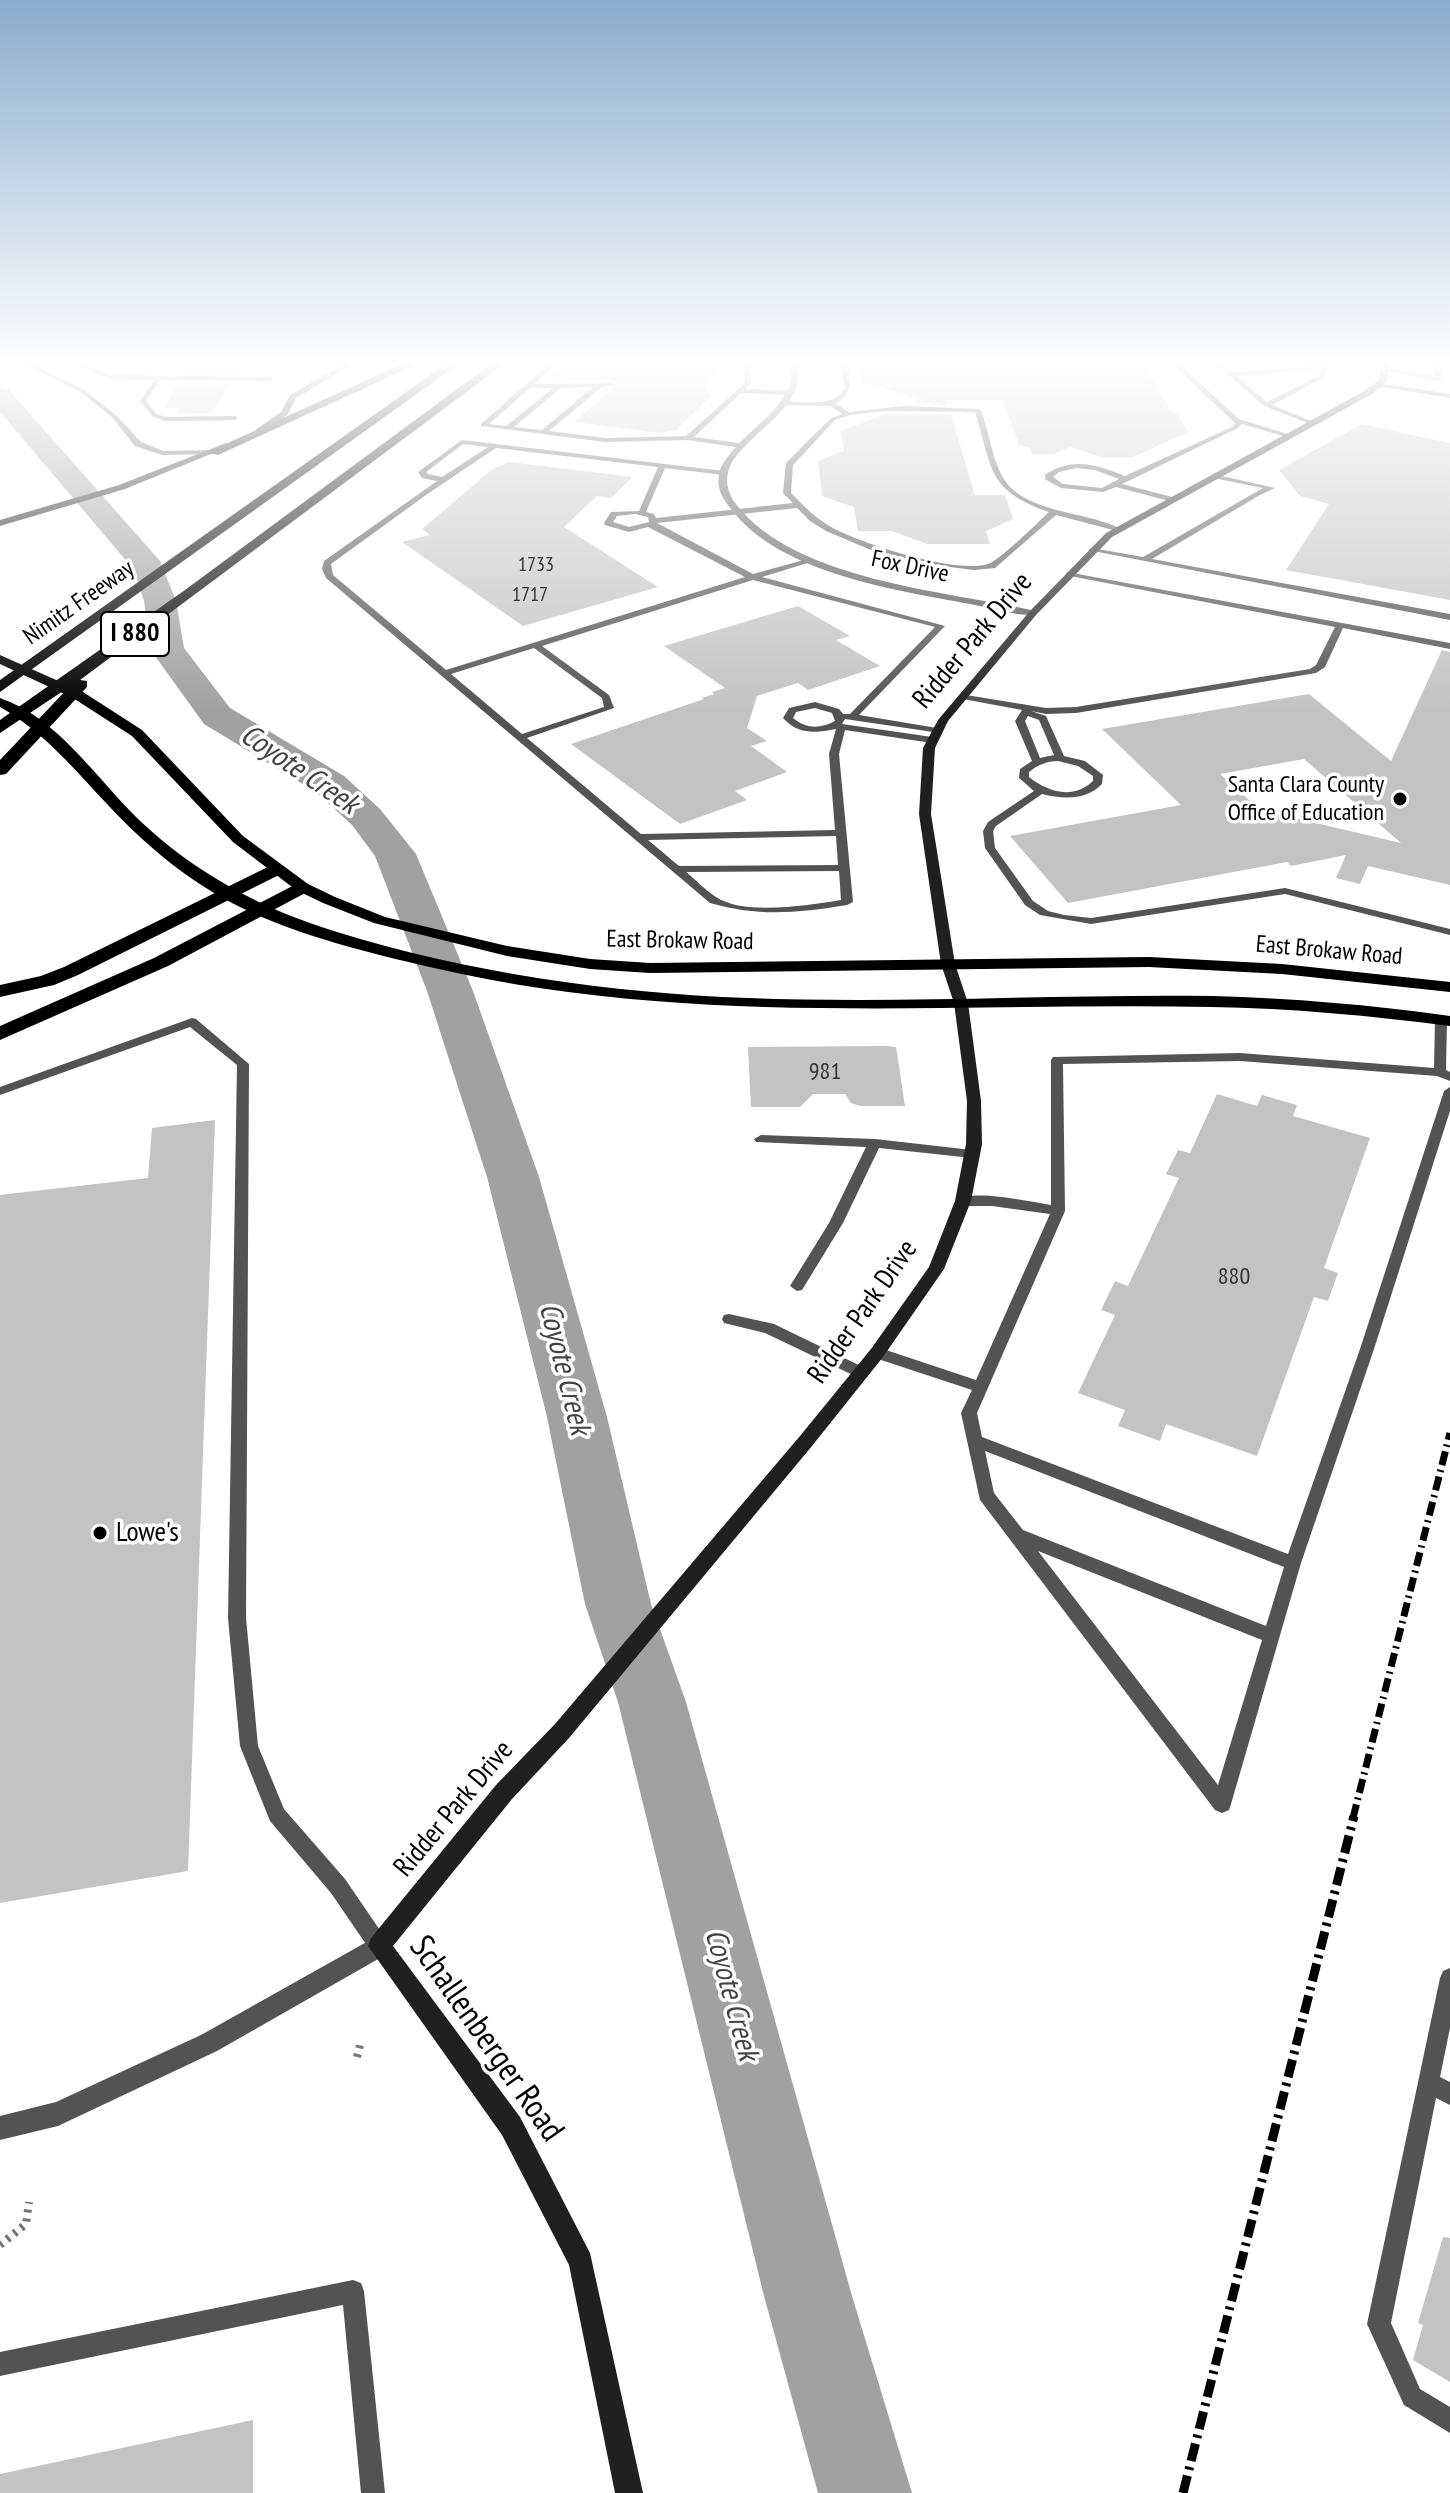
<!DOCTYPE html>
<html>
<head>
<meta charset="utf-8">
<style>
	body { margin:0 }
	canvas { display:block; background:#fff }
</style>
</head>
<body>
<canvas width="1450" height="2493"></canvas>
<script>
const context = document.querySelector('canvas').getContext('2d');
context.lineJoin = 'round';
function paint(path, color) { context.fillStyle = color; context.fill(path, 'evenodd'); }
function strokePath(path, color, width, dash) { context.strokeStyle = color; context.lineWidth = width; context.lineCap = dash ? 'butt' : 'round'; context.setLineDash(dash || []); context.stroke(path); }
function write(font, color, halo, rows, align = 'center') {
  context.font = font + ' "PT Sans Narrow",sans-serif'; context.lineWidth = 7; context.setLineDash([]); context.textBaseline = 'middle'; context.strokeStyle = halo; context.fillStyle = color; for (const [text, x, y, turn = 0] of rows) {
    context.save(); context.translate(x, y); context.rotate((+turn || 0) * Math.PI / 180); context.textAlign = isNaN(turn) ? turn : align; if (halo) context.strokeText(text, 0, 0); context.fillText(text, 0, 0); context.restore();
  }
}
const river = new Path2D(`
	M 0,388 L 9,390 L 160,561 L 176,601 L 184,648 L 230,708 L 344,776 L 380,809 L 416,854 L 473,991 L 539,1177 L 607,1417 L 651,1604 L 686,1702 L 852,2296 L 912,2493 L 818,2493 L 764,2296 L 618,1702 L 585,1604 L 547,1417 L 487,1177 L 427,991 L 375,856 L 352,825 L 316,792 L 204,724 L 150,649 L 144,601 L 134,570 L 0,412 Z`);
const building = new Path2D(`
	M 194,361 L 244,361 L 237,374 L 186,373 Z
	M 562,361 L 726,361 L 706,386 L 711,396 L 676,430 L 659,433 L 574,422 L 619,384 L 613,380 L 577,380 L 549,375 Z
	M 858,361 L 1142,361 L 1172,413 L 1177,413 L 1188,432 L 1133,457 L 1101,457 L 1070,447 L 1054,454 L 1032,454 L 1030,448 L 1019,445 L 1003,400 L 947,400 L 948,405 L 913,403 L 922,400 L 863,382 Z
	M 179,383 L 231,384 L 211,413 L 178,414 L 181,408 L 163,408 Z
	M 885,414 L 951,415 L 975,495 L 1005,495 L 1013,519 L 986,531 L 990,544 L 927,544 L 892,531 L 858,531 L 854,507 L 822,496 L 818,461 L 844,451 L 841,431 Z
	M 1362,424 L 1450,443 L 1450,600 L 1286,570 L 1329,504 L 1300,496 L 1279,470 Z
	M 508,462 L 633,477 L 611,498 L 597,496 L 564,527 L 658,587 L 523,626 L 402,542 L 430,535 L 422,529 L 490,471 Z
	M 798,606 L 850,636 L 836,640 L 880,666 L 808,690 L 798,683 L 757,696 L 747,728 L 767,741 L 751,746 L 787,772 L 735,791 L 747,800 L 680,824 L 571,744 L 704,699 L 702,698 L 714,694 L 712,692 L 725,688 L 664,646 Z
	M 1442,650 L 1450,652 L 1450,885 L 1368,866 L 1360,884 L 1336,878 L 1346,855 L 1291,866 L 1287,862 L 1068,903 L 1010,836 L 1181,805 L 1102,729 L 1309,694 L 1391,761 ZM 1304,759 L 1401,843 L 1260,810 L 1220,774 Z
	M 887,1046 L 896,1047 L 905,1106 L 860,1106 L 851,1103 L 845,1094 L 813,1094 L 800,1107 L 751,1107 L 748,1047 Z
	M 1217,1094 L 1257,1106 L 1262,1095 L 1297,1105 L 1293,1116 L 1370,1138 L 1324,1268 L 1338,1273 L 1328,1301 L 1314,1297 L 1257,1456 L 1166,1424 L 1160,1441 L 1118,1426 L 1125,1410 L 1078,1393 L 1115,1315 L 1101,1310 L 1115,1281 L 1128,1286 L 1179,1178 L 1166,1174 L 1178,1150 L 1190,1153 Z
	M 215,1120 L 188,1871 L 0,1903 L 0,1195 L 148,1178 L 152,1128 Z
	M 1443,2237 L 1450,2238 L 1450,2382 L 1413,2360 L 1423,2325 L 1418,2323 Z
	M 253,2420 L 253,2493 L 0,2493 L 0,2474 Z`);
const path = new Path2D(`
	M 357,2057 L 360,2045
	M 0,2245 L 26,2224 L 29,2202`);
const lane = new Path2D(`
	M 17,361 L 26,361 L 83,389 L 116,415 L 141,442 L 163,451 L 214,450 L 218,452 L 214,454 L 162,455 L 135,446 L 112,417 L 79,391 Z
	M 67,361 L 77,361 L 112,375 L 271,377 L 274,379 L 271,381 L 160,380 L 146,401 L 156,414 L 166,417 L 235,416 L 238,418 L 235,420 L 165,421 L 152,416 L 140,401 L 154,380 L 111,379 Z
	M 552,361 L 559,361 L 534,384 L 613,383 L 616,385 L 602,387 L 549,431 L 605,438 L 686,436 L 745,383 L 743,361 L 749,361 L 751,383 L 745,389 L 792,391 L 795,393 L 792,395 L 741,393 L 694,437 L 745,444 L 742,448 L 688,440 L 605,442 L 481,426 L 481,424 ZM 593,387 L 542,430 L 514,427 L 561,388 ZM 530,388 L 553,388 L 506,426 L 489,424 Z
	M 840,361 L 846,361 C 851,381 854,392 836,404 L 849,412 L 904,406 L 980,409 C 990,431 991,458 1004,479 C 1026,514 1088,511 1121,529 L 1117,531 L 1056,515 L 995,568 L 974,570 L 926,564 L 871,550 L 826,531 L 810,521 L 797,508 L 657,523 L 753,574 L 811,558 L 811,562 L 762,577 L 945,626 L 859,715 L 937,728 L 940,729 L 940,733 L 845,719 L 842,724 L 932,737 L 937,740 L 932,743 L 845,730 L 839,754 L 853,902 L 847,905 C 797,913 759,917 710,903 L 326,578 L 322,569 L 324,561 L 437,481 L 422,478 L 418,472 L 462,440 L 724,471 L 728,473 L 724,475 L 665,468 L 646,512 L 654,514 L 656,518 L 793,503 L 783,493 L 786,463 L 831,418 L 842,414 L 830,406 L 784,405 L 781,403 L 784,401 C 804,401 835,409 845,387 ZM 885,411 L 975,412 C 993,469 986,490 1049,512 C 1037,523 1000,560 988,564 C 955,574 863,544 833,528 C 816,519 804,506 791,493 L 793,465 L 835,420 L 850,415 ZM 463,444 L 488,447 L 442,477 L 428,474 L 426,472 ZM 496,448 L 658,467 L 639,511 L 611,512 L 604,523 L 605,525 L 629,532 L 648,527 L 745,577 L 446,670 L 333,575 L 331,564 L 426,495 ZM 635,514 L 648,517 L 649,522 L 629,527 L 613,522 L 617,516 ZM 753,580 L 935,627 L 850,714 L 843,714 L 839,709 L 815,702 L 789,708 L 783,718 C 798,735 816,733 836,729 L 829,754 L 835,830 L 641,834 L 527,738 L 614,708 L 609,695 L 542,646 ZM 534,648 L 602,698 L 604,707 L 522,734 L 451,674 ZM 815,708 L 832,713 L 835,721 C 820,729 806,729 793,718 L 796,712 ZM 836,836 L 838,865 L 679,866 L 648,840 ZM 839,871 L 841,900 C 809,905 744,916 716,897 C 705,890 696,880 686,872 Z
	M 1169,361 L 1176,361 L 1239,419 L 1294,436 L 1290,438 L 1242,424 L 1238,428 L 1122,484 L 1176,498 L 1176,502 L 1173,502 L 1116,487 L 1103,492 L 1061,488 L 1045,479 L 1045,475 C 1071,456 1099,465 1125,476 L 1234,426 L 1235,423 ZM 1076,468 L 1095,470 L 1119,479 L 1102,488 L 1063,484 L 1053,477 L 1059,472 Z
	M 1212,361 L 1220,361 L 1232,372 L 1329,365 L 1325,377 L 1272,405 L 1316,423 L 1310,424 L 1264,406 ZM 1322,370 L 1320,375 L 1267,402 L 1236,376 Z
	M 1435,361 L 1441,361 L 1441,379 L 1438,381 L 1382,370 L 1385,368 L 1435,376 Z
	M 1378,383 L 1450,394 L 1450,398 L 1376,386 Z
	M 1213,474 L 1275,488 L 1260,495 L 1152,559 L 1450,614 L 1450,620 L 1088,550 L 1092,548 L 1143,557 L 1263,488 L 1213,478 Z
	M 1067,572 L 1450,643 L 1450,649 L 1343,628 L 1325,667 L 1316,673 L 1076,713 L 1046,714 L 1031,711 L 1046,716 L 1064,756 L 1085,761 L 1103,775 L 1102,784 C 1085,801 1063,799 1042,794 L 996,826 L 993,831 L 995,848 L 1033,901 L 1048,911 L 1064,915 L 1091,918 L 1285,888 L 1450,929 L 1450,935 L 1285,894 L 1091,924 L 1040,915 L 1025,905 L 985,848 L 983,831 L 988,822 L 1034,791 L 1019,778 L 1020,769 L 1032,761 L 1015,721 L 1022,710 L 963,699 L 960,698 L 960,694 L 1046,708 L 1076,707 L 1310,669 L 1316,665 L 1335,627 L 1070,576 L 1066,574 ZM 1028,716 L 1039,720 L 1054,755 L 1040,758 L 1025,721 ZM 1058,761 L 1078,766 L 1093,776 L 1093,781 C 1073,800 1048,792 1029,777 L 1029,772 C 1038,765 1046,761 1058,761 Z
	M 1441,1015 L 1447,1019 L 1446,1070 L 1450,1072 L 1450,1081 L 1437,1076 L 1240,1061 L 1063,1064 L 1065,1211 L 977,1413 L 982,1437 L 1288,1554 L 1360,1349 L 1444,1091 L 1450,1087 L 1450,1111 L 1374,1349 L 1301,1563 L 1231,1804 L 1229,1810 L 1222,1813 L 1215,1810 L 980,1500 L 961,1413 L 972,1390 L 872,1357 L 870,1353 L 872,1349 L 877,1347 L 976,1380 L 1050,1214 L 992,1206 L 963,1206 L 956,1201 C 971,1188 1030,1202 1051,1205 L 1051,1060 L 1053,1057 L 1240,1053 L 1434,1068 L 1435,1019 ZM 985,1451 L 1284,1567 L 1266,1626 L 1023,1530 L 994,1493 ZM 1038,1551 L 1262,1640 L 1218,1785 Z
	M 192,1018 L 196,1019 L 249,1064 L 246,1618 L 258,1746 L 284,1809 L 345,1879 L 386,1939 L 389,1946 L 386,1953 L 379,1956 L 372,1953 L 331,1893 L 270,1821 L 240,1746 L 228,1618 L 237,1065 L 190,1027 L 0,1095 L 0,1087 Z
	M 761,1135 L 875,1139 L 972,1150 L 979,1154 L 972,1158 L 879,1148 L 843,1223 L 802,1290 L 797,1291 L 790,1286 L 829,1223 L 866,1147 L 756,1142 L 754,1139 Z
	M 729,1314 L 774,1324 L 867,1369 L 870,1373 L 867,1377 L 857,1377 L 765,1333 L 724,1323 L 722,1319 L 724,1315 Z
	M 1450,1968 L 1450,2028 L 1440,2077 L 1450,2082 L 1450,2105 L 1436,2098 L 1391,2323 L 1420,2389 L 1450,2407 L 1450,2433 L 1404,2405 L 1367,2324 L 1440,1978 L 1443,1971 Z
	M 353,2280 L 361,2283 L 364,2291 L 385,2493 L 361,2493 L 343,2305 L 0,2376 L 0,2352 Z`);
const street = new Path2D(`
	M 791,361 L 799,361 C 805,410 754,427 731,464 C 724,478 727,493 736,504 C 795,581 947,591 1036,611 L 1036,615 C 1016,616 991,608 970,604 C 895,590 779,573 731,509 C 723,499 716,488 719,475 C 720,467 725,460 730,454 C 755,422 797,405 791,361 Z
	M 379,1935 L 387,1938 L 390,1946 L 387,1954 L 217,2051 L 58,2126 L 0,2140 L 0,2116 L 56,2102 L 201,2035 Z`);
const secondary = new Path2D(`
	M 349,361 L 358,361 L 296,398 L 287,415 L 261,434 L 255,434 L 255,430 L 281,412 L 290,395 Z
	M 1383,361 L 1391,361 L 1386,382 L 1372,394 L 1112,537 L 1036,615 L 948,721 L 935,748 L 931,814 L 955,964 L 968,1003 L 981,1101 L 982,1144 L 971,1201 L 944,1269 L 883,1357 L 812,1446 L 569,1738 L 512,1799 L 393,1946 L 520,2117 L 590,2253 L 643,2493 L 615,2493 L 569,2265 L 502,2135 L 368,1946 L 371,1938 L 496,1785 L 555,1724 L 800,1436 L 871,1349 L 929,1267 L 955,1201 L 966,1144 L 967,1101 L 954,1003 L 941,964 L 919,814 L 923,748 L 938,720 L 1030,611 L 1106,533 L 1366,390 L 1378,381 Z
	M 226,443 L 233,445 L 125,489 L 0,526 L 0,520 L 119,485 Z`);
const primary = new Path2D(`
	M 0,655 L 83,692 L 142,730 L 243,836 L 308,884 L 335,897 L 385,917 L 507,946 L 590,959 L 650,963 L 1149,957 L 1282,964 L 1450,982 L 1450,992 L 1282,974 L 1149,967 L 650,973 L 590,969 L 507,956 L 374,923 L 323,903 L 296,890 L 233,842 L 132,736 L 73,698 L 0,664 Z
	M 0,698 C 58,718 96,778 138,819 C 196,874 262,909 337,932 C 470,973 610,993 748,998 C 903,1004 1057,994 1212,996 C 1292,998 1371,1005 1450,1016 L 1450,1026 C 1371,1016 1292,1008 1211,1007 C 949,1002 693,1028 434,968 C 370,953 302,937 242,908 C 192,884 146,846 108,805 C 74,769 44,732 0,707 Z`);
const highway = new Path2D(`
	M 409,361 L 424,361 L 218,455 L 208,452 Z
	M 450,361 L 463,361 L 0,692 L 0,680 Z
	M 495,361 L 508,361 L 80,680 L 87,681 L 87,687 L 6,774 L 0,775 L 0,760 L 69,687 L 0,733 L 0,720 L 185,590 Z
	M 276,863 L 285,869 L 283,873 L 78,975 L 54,985 L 0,997 L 0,985 L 41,976 L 64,967 Z
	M 302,881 L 311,887 L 309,891 L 168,966 L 0,1040 L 0,1026 L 154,958 Z`);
const railFar1 = new Path2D(`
	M 1353,1818 L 1450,1433`);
const rail = new Path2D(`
	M 1183,2493 L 1354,1816`);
const markers = [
	[1400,799,8,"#000"],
	[100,1533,8,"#000"]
];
const farNumbernames = [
	["1733",536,565],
	["1717",530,595]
];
const farStreetnames = [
	["Fox Drive",910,567,12],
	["Nimitz Freeway",79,603,-35],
	["East Brokaw Road",680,941,1],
	["East Brokaw Road",1329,951,5]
];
const farPoinames = [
	["Santa Clara County",1384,785],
	["Office of Education",1384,813]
];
const numberNames = [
	["981",825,1072],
	["880",1234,1277]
];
const shields = [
	[135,634,68]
];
const shieldNames = [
	["I 880",135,634]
];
const streetNames = [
	["Ridder Park Drive",973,641,-50],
	["Ridder Park Drive",863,1312,-55],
	["Ridder Park Drive",454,1809,-50]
];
const poiNames = [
	["Lowe's",116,1533]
];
const waterNames = [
	["Coyote Creek",299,770,34],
	["Coyote Creek",564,1369,76],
	["Coyote Creek",731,1995,75]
];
const nearStreetnames = [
	["Schallenberger Road",486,2039,55]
];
paint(river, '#a1a1a1');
paint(building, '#c3c3c3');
strokePath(path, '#757575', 8, [3, 6]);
paint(lane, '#535353');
paint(street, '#535353');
paint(secondary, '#202020');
paint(primary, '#000');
paint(highway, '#000');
strokePath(railFar1, '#000', 7, [14, 5, 2, 5]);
strokePath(rail, '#000', 9, [18, 6, 3, 6]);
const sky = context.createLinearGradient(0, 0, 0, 711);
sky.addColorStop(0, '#8baccc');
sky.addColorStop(0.51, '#fff');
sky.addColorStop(1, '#ffffff00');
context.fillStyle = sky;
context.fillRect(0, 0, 1450, 711);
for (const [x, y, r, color] of markers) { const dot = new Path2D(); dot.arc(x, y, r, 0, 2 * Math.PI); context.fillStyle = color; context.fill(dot); strokePath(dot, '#fff', 3); }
write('20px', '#313131', null, farNumbernames);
write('24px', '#000', '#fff', farStreetnames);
write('24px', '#000', '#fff', farPoinames, 'right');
write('24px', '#313131', null, numberNames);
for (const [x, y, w] of shields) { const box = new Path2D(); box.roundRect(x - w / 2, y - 22, w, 44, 6); context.fillStyle = '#fff'; context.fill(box); strokePath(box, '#000', 2); }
write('bold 26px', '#000', null, shieldNames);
write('28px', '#000', '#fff', streetNames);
write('28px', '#000', '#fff', poiNames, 'left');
write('italic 30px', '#424242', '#fff', waterNames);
write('34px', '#000', '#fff', nearStreetnames);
</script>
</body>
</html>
